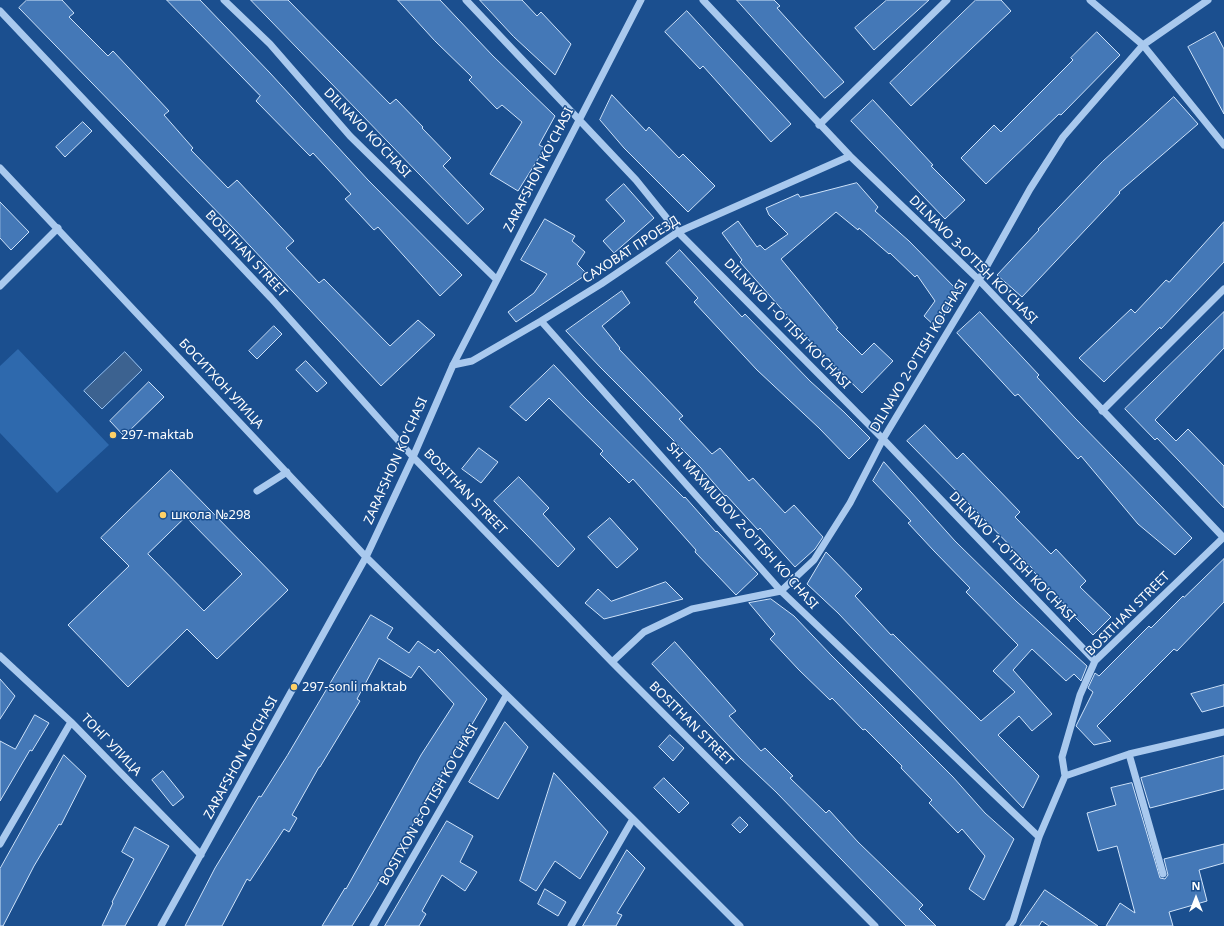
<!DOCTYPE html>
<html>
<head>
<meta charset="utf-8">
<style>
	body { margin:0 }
	#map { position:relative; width:1224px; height:926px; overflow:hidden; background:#1b4f8f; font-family:"Noto Sans",sans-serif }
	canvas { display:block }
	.north { position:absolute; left:1176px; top:878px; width:40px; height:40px; -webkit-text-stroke:3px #1b4f8f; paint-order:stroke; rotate:0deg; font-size:11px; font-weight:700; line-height:16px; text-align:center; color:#fff }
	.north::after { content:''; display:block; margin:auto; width:14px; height:18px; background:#fff; clip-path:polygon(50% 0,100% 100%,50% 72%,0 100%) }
</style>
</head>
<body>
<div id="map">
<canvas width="1224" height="926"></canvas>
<div class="north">N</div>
</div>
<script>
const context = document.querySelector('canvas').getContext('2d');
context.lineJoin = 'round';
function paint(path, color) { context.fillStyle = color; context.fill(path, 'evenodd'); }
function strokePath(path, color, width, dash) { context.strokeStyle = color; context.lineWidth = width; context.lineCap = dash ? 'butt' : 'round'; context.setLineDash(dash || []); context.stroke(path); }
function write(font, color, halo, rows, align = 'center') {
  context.font = font + ' "Noto Sans",sans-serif'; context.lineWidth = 3; context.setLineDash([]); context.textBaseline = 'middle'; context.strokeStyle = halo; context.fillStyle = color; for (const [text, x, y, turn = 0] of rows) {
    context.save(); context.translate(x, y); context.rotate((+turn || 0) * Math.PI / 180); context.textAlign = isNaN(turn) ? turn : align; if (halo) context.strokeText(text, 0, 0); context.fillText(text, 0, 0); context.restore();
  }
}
const green = new Path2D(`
	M 18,349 L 109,445 L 57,493 L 0,433 L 0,366 Z`);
const water = new Path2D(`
	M 125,352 L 142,370 L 102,409 L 84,391 Z`);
const building = new Path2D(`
	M 27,0 L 62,0 L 74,13 L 69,17 L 108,56 L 113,51 L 169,111 L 164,115 L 193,148 L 191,150 L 228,188 L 237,180 L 294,241 L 286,248 L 319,283 L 324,279 L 390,346 L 418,320 L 435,335 L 381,386 L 236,231 L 19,8 Z
	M 167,0 L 200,0 L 270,73 L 368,180 L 462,275 L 440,296 L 378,227 L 374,230 L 345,199 L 351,194 L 313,153 L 310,156 L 256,101 L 260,96 Z
	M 251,0 L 288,0 L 390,104 L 396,99 L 423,127 L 422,128 L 451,158 L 443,166 L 484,209 L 468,224 Z
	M 398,0 L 440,0 L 493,56 L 555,116 L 539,145 L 545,148 L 518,191 L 490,174 L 522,122 L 502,105 L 497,109 L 469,80 L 472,77 L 435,41 Z
	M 480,0 L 522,0 L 537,16 L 541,12 L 571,44 L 555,75 L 514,37 Z
	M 737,0 L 774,0 L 780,6 L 777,8 L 844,82 L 825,98 Z
	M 887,0 L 929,0 L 874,50 L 855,28 Z
	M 976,0 L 1001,0 L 1011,11 L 911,106 L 890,83 Z
	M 687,11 L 791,124 L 771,142 L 703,66 L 700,69 L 665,32 Z
	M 1097,32 L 1120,55 L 1061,115 L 1059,114 L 986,184 L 961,158 L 994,125 L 1001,132 L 1073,60 L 1071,58 Z
	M 1215,32 L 1224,49 L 1224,114 L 1188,47 Z
	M 612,95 L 646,131 L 649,127 L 679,158 L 683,154 L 715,186 L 688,212 L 624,148 L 600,120 Z
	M 1174,97 L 1198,124 L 1119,192 L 1120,193 L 1022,297 L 997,275 L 1039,230 L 1038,229 L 1102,162 Z
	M 873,100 L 933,165 L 931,166 L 965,200 L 945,219 L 851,121 Z
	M 83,122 L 92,131 L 65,157 L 56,147 Z
	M 857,183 L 878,207 L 875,211 L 909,241 L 958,291 L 937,328 L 924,316 L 935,301 L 917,275 L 915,277 L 890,253 L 889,254 L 859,228 L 858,230 L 836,212 L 781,259 L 838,328 L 836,329 L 862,355 L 874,343 L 893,361 L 862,393 L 815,347 L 740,262 L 742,260 L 722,233 L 738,221 L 757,247 L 760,245 L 765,250 L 788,234 L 769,215 L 766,208 L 798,194 L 800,197 Z
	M 624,184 L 654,218 L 614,253 L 603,241 L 625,221 L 606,200 Z
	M 0,202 L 29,232 L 11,250 L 0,238 Z
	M 545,219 L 575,236 L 572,241 L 585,252 L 577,264 L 587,274 L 516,322 L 508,312 L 534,293 L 547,274 L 521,260 Z
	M 1224,222 L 1224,262 L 1161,329 L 1160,327 L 1104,382 L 1079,358 L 1131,309 L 1135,313 L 1166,280 L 1169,282 Z
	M 680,250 L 742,317 L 745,314 L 810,381 L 844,412 L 870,438 L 849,459 L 819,428 L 757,370 L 694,302 L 698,298 L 666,263 Z
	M 622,291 L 630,303 L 602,326 L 620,348 L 619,349 L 683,416 L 679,419 L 712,454 L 720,448 L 749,481 L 753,478 L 785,513 L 794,505 L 823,537 L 815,549 L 795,567 L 760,528 L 758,530 L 726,495 L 725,496 L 700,467 L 601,368 L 566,331 Z
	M 980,312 L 1039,375 L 1037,377 L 1075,418 L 1192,538 L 1175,555 L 1138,524 L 1081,456 L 1078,459 L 1018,394 L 1015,396 L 957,333 Z
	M 1224,312 L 1224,348 L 1155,420 L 1176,441 L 1188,429 L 1224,466 L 1224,508 L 1157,438 L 1155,440 L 1125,409 Z
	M 274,326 L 282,334 L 257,359 L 249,351 Z
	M 306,361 L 327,383 L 317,392 L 296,370 Z
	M 554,365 L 584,397 L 684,498 L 685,497 L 716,532 L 717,531 L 758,574 L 736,595 L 695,552 L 696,550 L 633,479 L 629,483 L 600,454 L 603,451 L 549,398 L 526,421 L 510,407 Z
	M 149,382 L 164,397 L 124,436 L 110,421 Z
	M 925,425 L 957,459 L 963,453 L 1020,512 L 1015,517 L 1051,554 L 1056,549 L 1086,581 L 1080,587 L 1111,617 L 1093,635 L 1067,609 L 1068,608 L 1033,571 L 1034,570 L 907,441 Z
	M 479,448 L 498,462 L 481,483 L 462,469 Z
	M 884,462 L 955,541 L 1016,601 L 1087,666 L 1081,681 L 1074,674 L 1066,681 L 1032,649 L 1013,670 L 1052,714 L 1032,731 L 1019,716 L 998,735 L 1039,776 L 1023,808 L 838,613 L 807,584 L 826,552 L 862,589 L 855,596 L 891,635 L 893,634 L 981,721 L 1015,692 L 993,671 L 1018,645 L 966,592 L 970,588 L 934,551 L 908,523 L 911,521 L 873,481 Z
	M 171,470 L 288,590 L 217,659 L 187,629 L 128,687 L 68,625 L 129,566 L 101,538 ZM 186,517 L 242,574 L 204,611 L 148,554 Z
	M 519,477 L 549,508 L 543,514 L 575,549 L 558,567 L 494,501 Z
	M 610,518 L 638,549 L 617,568 L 588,537 Z
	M 1224,559 L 1224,602 L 1177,651 L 1174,649 L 1097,726 L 1111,741 L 1094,745 L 1076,726 L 1093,692 L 1088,688 L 1095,673 L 1099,676 L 1149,626 L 1151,628 L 1183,596 L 1184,597 Z
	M 666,582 L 683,599 L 604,619 L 585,603 L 598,589 L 611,601 Z
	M 771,599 L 794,616 L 831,655 L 953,777 L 985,813 L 1014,839 L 984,900 L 969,889 L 985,856 L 962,829 L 958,833 L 929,803 L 932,800 L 901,768 L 902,766 L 865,729 L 863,730 L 832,698 L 830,700 L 799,670 L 770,639 L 775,634 L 749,603 Z
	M 371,615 L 393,628 L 387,638 L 409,653 L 418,641 L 435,653 L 438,649 L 487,699 L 372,894 L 352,926 L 322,926 L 345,888 L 346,889 L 421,755 L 454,704 L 419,666 L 411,678 L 379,658 L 357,699 L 360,701 L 320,767 L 319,767 L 292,815 L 297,818 L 289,832 L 284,829 L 250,881 L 247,879 L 222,926 L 185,926 L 215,868 L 259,796 L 261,797 L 287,756 Z
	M 675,642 L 736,711 L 729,716 L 761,751 L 765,748 L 793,776 L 790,778 L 826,813 L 829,810 L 858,842 L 923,905 L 919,909 L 936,926 L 906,926 L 776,792 L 740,758 L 652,664 Z
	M 0,679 L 15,696 L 0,719 Z
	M 1224,685 L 1224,706 L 1202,712 L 1191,694 Z
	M 35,715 L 49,723 L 32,751 L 30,750 L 0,801 L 0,741 L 15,749 Z
	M 505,722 L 528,747 L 498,799 L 469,782 Z
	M 670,735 L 684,748 L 673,761 L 659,747 Z
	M 64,755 L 86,776 L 61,825 L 59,824 L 34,866 L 3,926 L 0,926 L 0,869 Z
	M 1224,756 L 1224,789 L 1150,808 L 1141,778 Z
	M 163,771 L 184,797 L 173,806 L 152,780 Z
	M 554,773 L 608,832 L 580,879 L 555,861 L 536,891 L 520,881 Z
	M 664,778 L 689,803 L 679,813 L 654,788 Z
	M 1132,783 L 1160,878 L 1165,879 L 1168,875 L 1164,859 L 1224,844 L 1224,863 L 1199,870 L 1207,901 L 1169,912 L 1173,926 L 1106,926 L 1120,903 L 1135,913 L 1117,846 L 1098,851 L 1087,813 L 1116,805 L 1111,788 Z
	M 740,817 L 748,825 L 740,833 L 732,825 Z
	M 447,821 L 473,836 L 460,862 L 477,872 L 465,891 L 442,875 L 422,911 L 426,914 L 419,926 L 385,926 Z
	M 135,827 L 169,846 L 125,926 L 102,926 L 113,903 L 112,902 L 134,859 L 122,852 Z
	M 627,850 L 645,868 L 617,913 L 622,915 L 616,926 L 583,926 Z
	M 545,889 L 566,902 L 558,916 L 538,904 Z
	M 1045,890 L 1098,926 L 1049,926 L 1042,921 L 1039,926 L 1020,926 Z`);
const minor = new Path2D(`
	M 224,0 L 270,44 L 350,136 L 496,279
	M 466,0 L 636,180 L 678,232 L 883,439 L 1095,661
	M 703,0 L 850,156 L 979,280 L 1224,538
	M 1090,0 L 1143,45 L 1224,145
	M 0,11 L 271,298 L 413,457 L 612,662 L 875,926
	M 819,125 L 947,0
	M 0,168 L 366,557 L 633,819 L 740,926
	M 0,286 L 58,228
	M 541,321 L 781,591 L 1039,837
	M 453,365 L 472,361 L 541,321 L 601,284 L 678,232 L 850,156
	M 1102,411 L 1224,289
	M 257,491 L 287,472
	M 0,656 L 71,722 L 201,855
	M 612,662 L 644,632 L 692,609 L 781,591 L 814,560 L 850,503 L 883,439 L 979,280 L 1030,189 L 1063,137 L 1143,45 L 1208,0
	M 1129,754 L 1163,874
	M 1065,776 L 1129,754 L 1224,732
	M 0,844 L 71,722
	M 161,926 L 366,557 L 413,457 L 453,365 L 641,0
	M 373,926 L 506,696
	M 571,926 L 633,819
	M 1009,926 L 1013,921 L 1039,837 L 1065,776 L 1062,757 L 1080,695 L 1095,661 L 1224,537`);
const markers = [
	[113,435,4,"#ffd166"],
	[163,515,4,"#ffd166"],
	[294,687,4,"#ffd166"]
];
const streetNames = [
	["DILNAVO KO'CHASI",367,133,46],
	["ZARAFSHON KO'CHASI",539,170,-63],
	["САХОВАТ ПРОЕЗД",631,250,-33],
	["BOSITHAN STREET",246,254,47],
	["DILNAVO 3-O'TISH KO'CHASI",973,260,45],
	["DILNAVO 1-O'TISH KO'CHASI",787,324,46],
	["DILNAVO 2-O'TISH KO'CHASI",919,356,-59],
	["БОСИТХОН УЛИЦА",221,384,47],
	["ZARAFSHON KO'CHASI",396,461,-66],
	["BOSITHAN STREET",465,492,46],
	["SH. MAXMUDOV 2-O'TISH KO'CHASI",742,526,48],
	["DILNAVO 1-O'TISH KO'CHASI",1012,557,46],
	["BOSITHAN STREET",1128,614,-45],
	["BOSITHAN STREET",691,724,45],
	["ТОНГ УЛИЦА",111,745,46],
	["ZARAFSHON KO'CHASI",241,758,-61],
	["BOSITXON 8-O'TISH KO'CHASI",429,805,-60]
];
const poiNames = [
	["297-maktab",121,435],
	["школа №298",171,515],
	["297-sonli maktab",302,687]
];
paint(green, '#2e69ad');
paint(water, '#3c6290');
strokePath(water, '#9cc4f0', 1);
paint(building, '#4478b7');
strokePath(building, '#cfe3fa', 1);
strokePath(minor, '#a9c9ee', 7);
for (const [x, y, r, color] of markers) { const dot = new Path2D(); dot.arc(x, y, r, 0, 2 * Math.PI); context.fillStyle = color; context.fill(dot); strokePath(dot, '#1b4f8f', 1.5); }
write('13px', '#fff', '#1b4f8f', streetNames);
write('13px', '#fff', '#1b4f8f', poiNames, 'left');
</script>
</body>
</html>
